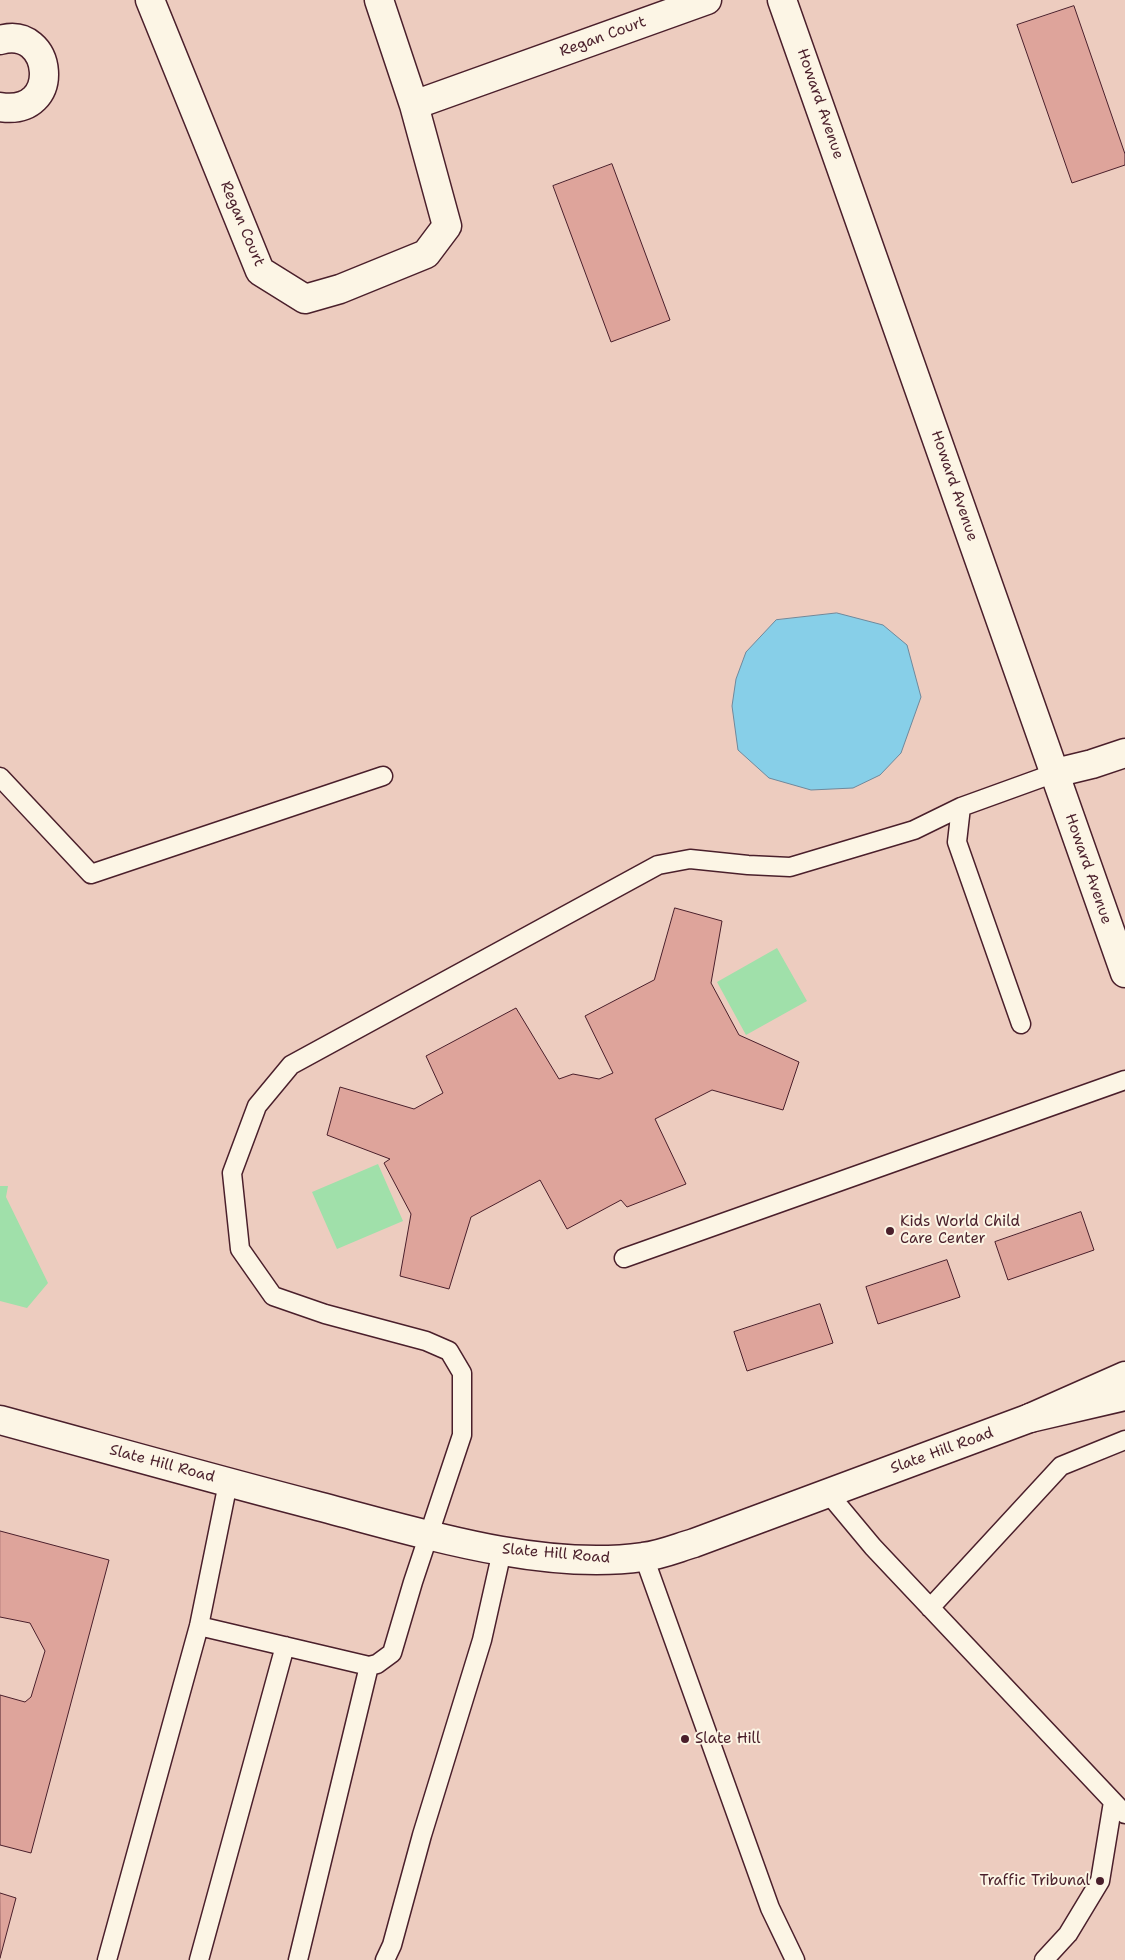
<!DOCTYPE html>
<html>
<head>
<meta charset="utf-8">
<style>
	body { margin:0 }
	canvas { display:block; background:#f3ddcf }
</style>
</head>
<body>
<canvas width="1125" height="1960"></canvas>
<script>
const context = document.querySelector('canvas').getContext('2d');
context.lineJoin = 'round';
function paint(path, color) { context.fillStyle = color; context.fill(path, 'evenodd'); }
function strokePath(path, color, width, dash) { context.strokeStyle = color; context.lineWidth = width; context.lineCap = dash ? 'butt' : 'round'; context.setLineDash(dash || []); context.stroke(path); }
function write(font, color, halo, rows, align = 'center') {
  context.font = font + ' "Shantell Sans",sans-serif'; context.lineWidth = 4; context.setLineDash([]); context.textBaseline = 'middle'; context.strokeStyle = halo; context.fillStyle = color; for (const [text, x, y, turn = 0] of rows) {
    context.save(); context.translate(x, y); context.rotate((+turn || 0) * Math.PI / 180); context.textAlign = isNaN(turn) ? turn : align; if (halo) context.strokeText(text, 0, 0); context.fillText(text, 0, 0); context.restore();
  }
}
const built = new Path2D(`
	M 0,0 L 1125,0 L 1125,1960 L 0,1960 Z`);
const green = new Path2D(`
	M 777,948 L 807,1001 L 746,1035 L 717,982 Z
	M 378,1164 L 403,1221 L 337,1249 L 312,1192 Z
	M 0,1186 L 8,1186 L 6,1197 L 48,1283 L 27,1308 L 0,1301 Z`);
const water = new Path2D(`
	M 837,613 L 883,625 L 907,645 L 921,697 L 901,753 L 880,775 L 853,788 L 811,790 L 769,778 L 738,750 L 732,706 L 736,679 L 746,652 L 776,620 Z`);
const building = new Path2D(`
	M 1074,6 L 1125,154 L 1125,165 L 1072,183 L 1017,25 Z
	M 612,164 L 670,320 L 611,342 L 553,186 Z
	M 675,908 L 722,921 L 711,983 L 739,1035 L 799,1062 L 783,1110 L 712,1090 L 655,1119 L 686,1184 L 627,1207 L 621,1200 L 567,1229 L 540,1180 L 471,1217 L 449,1289 L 400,1276 L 411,1214 L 384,1163 L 390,1159 L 327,1135 L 340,1087 L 414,1109 L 443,1093 L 426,1056 L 516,1008 L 559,1079 L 573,1074 L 599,1079 L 613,1073 L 585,1016 L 654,980 Z
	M 1081,1212 L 1094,1250 L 1008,1280 L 995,1242 Z
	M 947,1260 L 960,1297 L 878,1324 L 866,1287 Z
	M 820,1304 L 833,1343 L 747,1371 L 734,1332 Z
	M 0,1531 L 109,1560 L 31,1853 L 0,1845 L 0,1695 L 25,1702 L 31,1697 L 45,1651 L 30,1623 L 0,1617 Z
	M 0,1893 L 16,1898 L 0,1958 Z`);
const lane = new Path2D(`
	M 0,777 L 91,874 L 383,776
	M 961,807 L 957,842 L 1021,1024
	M 624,1258 L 1125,1080
	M 828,1493 L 873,1547 L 1125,1814
	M 644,1557 L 770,1908 L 795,1960
	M 930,1608 L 1061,1466 L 1125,1440
	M 199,1626 L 369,1666 L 377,1664 L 392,1653 L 413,1582 L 462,1435 L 462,1373 L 449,1351 L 426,1341 L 325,1314 L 273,1296 L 240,1249 L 232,1173 L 257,1106 L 291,1065 L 658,865 L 690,859 L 748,865 L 790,867 L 914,830 L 961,807 L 1055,773
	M 107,1960 L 199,1626 L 228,1483
	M 199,1960 L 285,1646
	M 298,1960 L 369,1666
	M 385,1960 L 392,1945 L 422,1835 L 482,1640 L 502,1551
	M 1044,1960 L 1068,1934 L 1100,1881 L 1113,1802`);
const street = new Path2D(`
	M 150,0 L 260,271 L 305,299 L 340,289 L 426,254 L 447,226 L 414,105 L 379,0
	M 0,40 C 53,24 64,117 0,107
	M 414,105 L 707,0
	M 1055,773 L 1092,764 L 1125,753
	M 0,1420 C 103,1448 206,1477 310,1504 C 411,1530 538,1572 643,1557 C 661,1555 677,1548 694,1543 L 1030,1418 L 1125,1376`);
const secondary = new Path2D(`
	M 782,0 L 1125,973
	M 1030,1418 L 1125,1396`);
const markers = [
	[890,1231,5,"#4a1f2b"],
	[685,1739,5,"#4a1f2b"],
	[1100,1881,5,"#4a1f2b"]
];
const streetNames = [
	["Regan Court",603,37,-20],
	["Howard Avenue",820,104,71],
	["Regan Court",242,224,67],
	["Howard Avenue",954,486,71],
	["Howard Avenue",1088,869,71],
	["Slate Hill Road",942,1451,-20],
	["Slate Hill Road",162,1464,15],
	["Slate Hill Road",556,1554,5]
];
const poiNames = [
	["Kids World Child",900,1222],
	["Care Center",900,1239],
	["Slate Hill",695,1739],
	["Traffic Tribunal",1090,1881,"right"]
];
paint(built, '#edccbf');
paint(green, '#a0e0aa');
paint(water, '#87cfe8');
strokePath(water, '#6f899c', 1);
paint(building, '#dea49b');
strokePath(building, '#4a1f2b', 1);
strokePath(lane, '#4a1f2b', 21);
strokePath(street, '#4a1f2b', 31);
strokePath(secondary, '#4a1f2b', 31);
strokePath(lane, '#fcf5e5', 18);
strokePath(street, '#fcf5e5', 28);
strokePath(secondary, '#fcf5e5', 28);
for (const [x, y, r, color] of markers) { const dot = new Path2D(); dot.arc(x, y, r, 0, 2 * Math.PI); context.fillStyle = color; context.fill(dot); strokePath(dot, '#fcf5e5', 2); }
write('15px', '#4a1f2b', '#fcf5e5', streetNames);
write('15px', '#4a1f2b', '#fcf5e5', poiNames, 'left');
</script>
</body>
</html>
